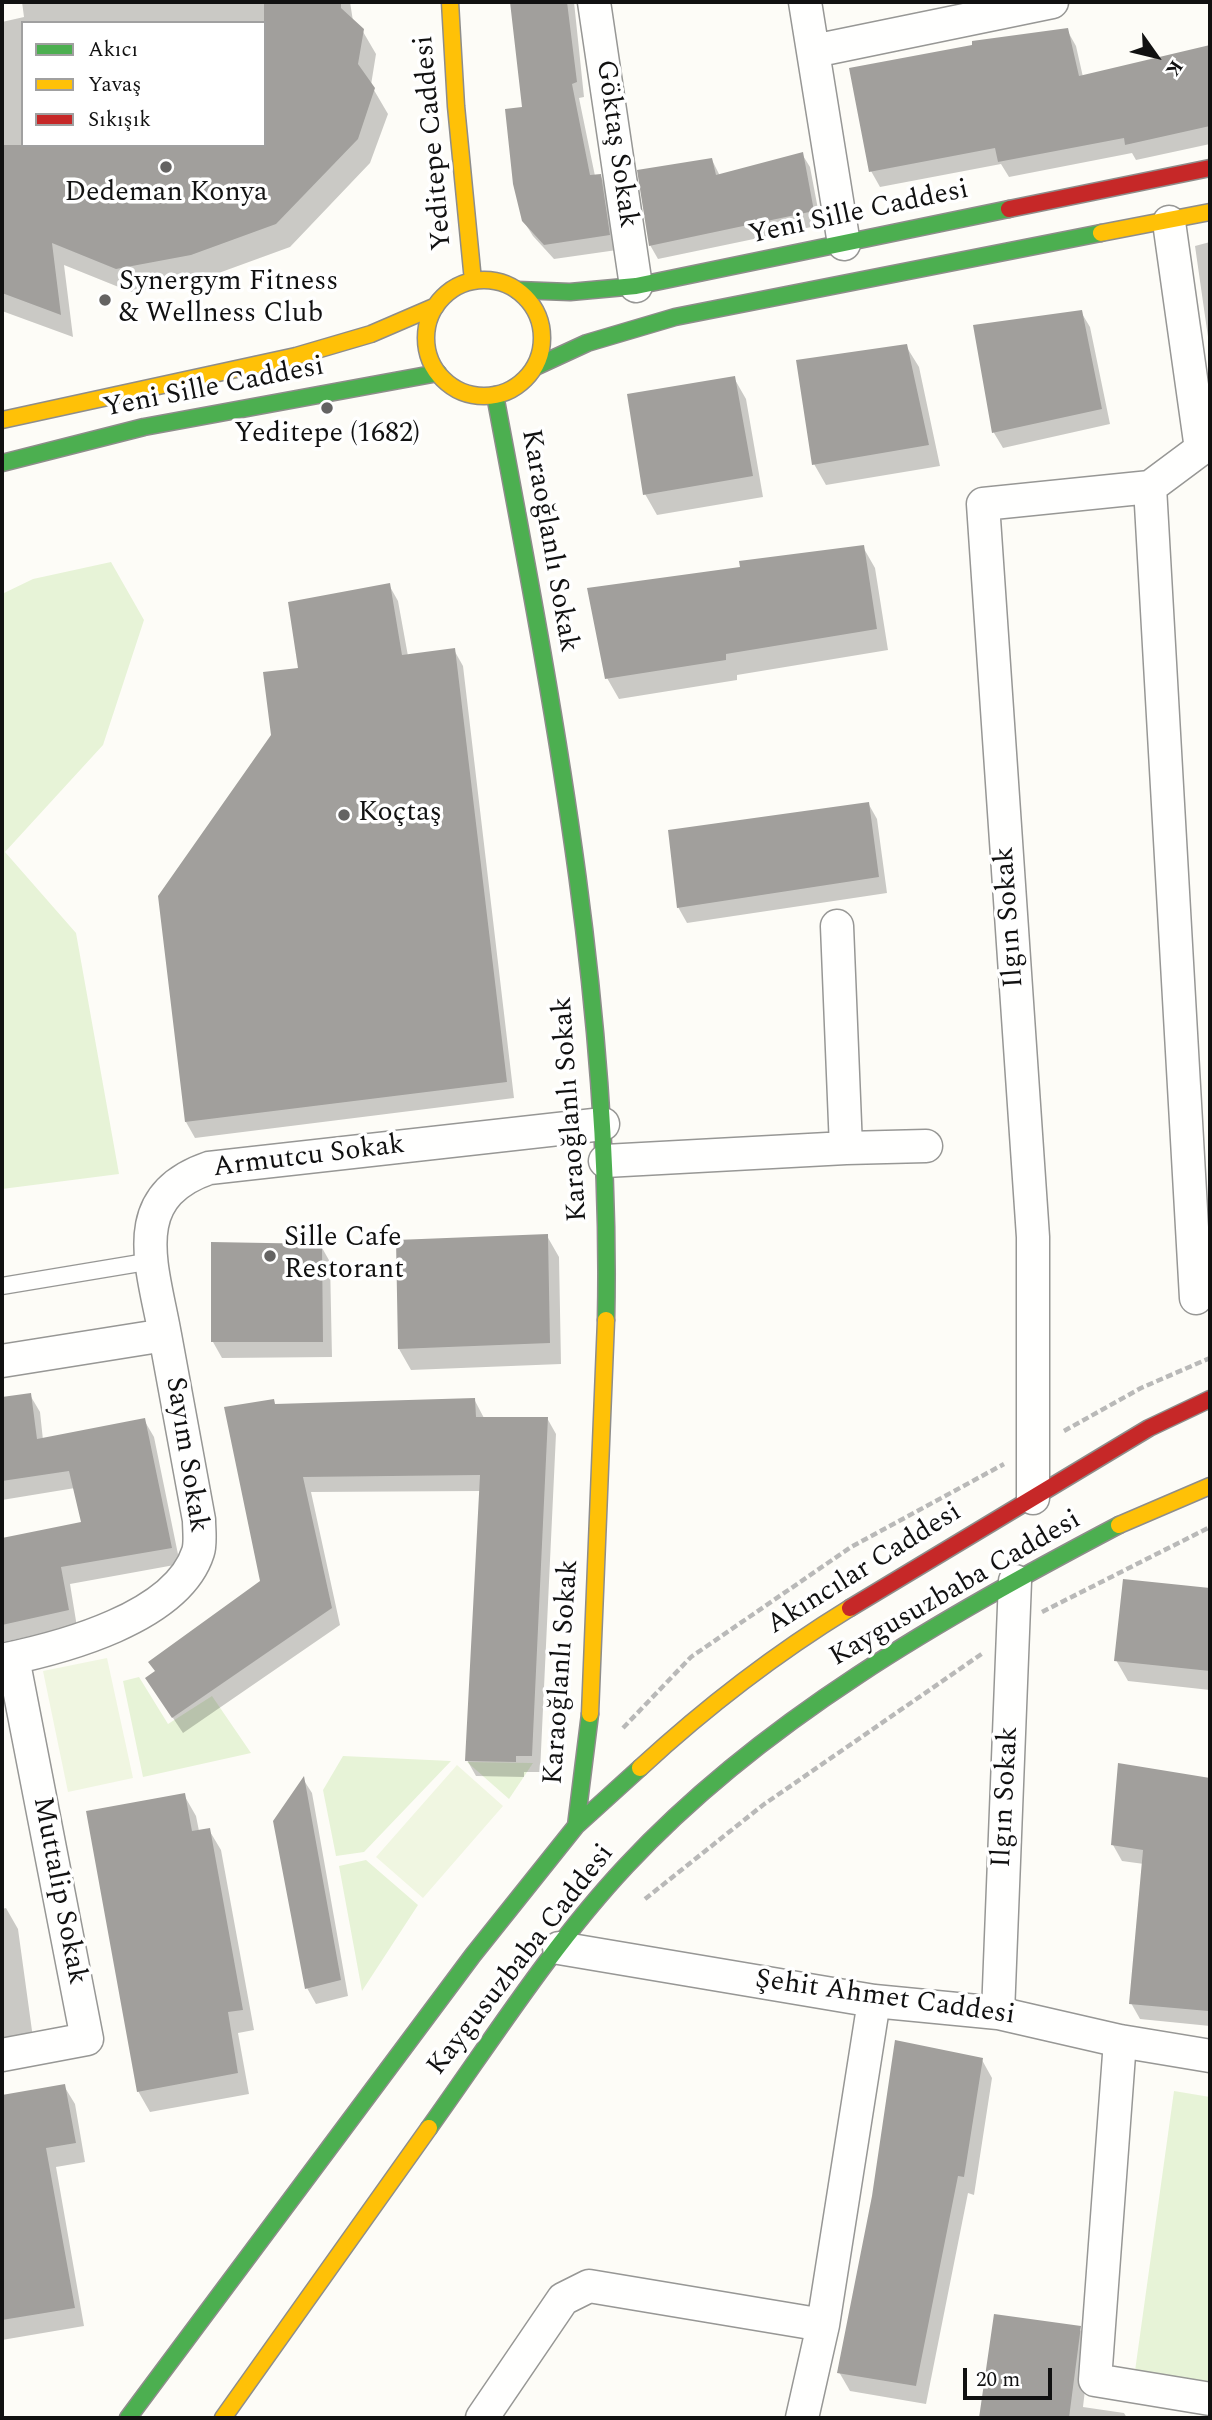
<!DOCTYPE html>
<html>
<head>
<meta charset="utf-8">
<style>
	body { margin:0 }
	#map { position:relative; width:1212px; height:2420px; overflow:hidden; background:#fdfcf7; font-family:Spectral,serif }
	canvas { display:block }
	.frame { position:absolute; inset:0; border:4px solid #111; pointer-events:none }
	.legend { position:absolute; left:21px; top:21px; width:245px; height:126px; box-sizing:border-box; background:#fff; border:2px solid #a0a0a0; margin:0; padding:9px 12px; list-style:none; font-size:21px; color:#111 }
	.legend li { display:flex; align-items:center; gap:14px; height:35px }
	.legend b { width:35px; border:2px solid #a0a0a0 }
	.north { position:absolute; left:1121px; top:21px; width:70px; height:70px; -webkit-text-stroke:5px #fff; paint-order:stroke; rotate:124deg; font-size:19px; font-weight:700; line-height:28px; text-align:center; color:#111 }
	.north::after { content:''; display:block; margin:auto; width:24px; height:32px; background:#111; clip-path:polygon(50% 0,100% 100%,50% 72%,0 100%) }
	.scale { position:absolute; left:963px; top:2368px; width:89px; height:32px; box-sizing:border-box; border:4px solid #111; border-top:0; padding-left:9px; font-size:21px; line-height:24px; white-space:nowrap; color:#111; -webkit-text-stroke:5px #fff; paint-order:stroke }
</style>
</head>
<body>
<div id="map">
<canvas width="1212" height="2420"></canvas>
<div class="frame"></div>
<ul class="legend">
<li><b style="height:9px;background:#4caf50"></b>Akıcı</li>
<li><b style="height:9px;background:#ffc107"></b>Yavaş</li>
<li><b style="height:9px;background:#c62828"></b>Sıkışık</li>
</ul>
<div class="north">K</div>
<div class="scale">20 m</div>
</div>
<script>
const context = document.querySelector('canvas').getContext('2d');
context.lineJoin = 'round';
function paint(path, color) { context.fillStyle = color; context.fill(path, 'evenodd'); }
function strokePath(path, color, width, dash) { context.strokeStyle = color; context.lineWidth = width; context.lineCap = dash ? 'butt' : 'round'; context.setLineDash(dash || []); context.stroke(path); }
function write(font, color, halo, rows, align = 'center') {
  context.font = font + ' Spectral,serif'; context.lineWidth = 7; context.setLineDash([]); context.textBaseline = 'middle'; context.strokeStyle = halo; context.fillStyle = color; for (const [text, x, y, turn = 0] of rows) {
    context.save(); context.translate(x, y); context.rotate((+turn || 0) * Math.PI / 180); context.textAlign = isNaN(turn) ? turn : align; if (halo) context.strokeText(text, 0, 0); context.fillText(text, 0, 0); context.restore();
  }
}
const green = new Path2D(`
	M 111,562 L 144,620 L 103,745 L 5,852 L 76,933 L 119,1174 L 2,1189 L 2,594 L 33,579 Z
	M 139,1677 L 168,1724 L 212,1696 L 251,1753 L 143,1777 L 123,1681 Z
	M 343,1756 L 451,1761 L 364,1852 L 336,1856 L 323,1790 Z
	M 467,1762 L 533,1763 L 509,1799 Z
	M 366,1860 L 418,1905 L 362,1991 L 339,1866 Z
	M 1174,2091 L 1210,2097 L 1210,2384 L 1135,2371 Z`);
const pitch = new Path2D(`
	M 107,1658 L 133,1778 L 68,1792 L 43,1671 Z
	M 457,1765 L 503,1806 L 423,1898 L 376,1857 Z`);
const shadow = new Path2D(`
	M 22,2 L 350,2 L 353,21 L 362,30 L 376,54 L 371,85 L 388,114 L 370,163 L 290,247 L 205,278 L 131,292 L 64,265 L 73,337 L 2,311 L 2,22 L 24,17 ZM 23,23 L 264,23 L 264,145 L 23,145 Z
	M 512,2 L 574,2 L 584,97 L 579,98 L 595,176 L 600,175 L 608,190 L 617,250 L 554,259 L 533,236 L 523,220 L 524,109 Z
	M 1067,30 L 1076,46 L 1083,77 L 1210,47 L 1210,144 L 1136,160 L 1132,153 L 1009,177 L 1001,164 L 880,187 L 871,171 L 975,46 Z
	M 802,154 L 810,167 L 821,225 L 658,259 L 650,245 L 712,160 L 720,176 Z
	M 1210,242 L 1210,351 L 1195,246 Z
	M 1081,312 L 1090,327 L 1110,424 L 1003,448 L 994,433 L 975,327 Z
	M 906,346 L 919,367 L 940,466 L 826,485 L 814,464 Z
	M 734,378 L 746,399 L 763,497 L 657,515 L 645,494 Z
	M 863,547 L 875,568 L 888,650 L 737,675 L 737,680 L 619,699 L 607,678 L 742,569 Z
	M 389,585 L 398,601 L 408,656 L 454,650 L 463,666 L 514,1098 L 195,1138 L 186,1122 L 159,896 L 272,735 L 300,669 Z
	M 868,803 L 877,819 L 887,893 L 687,923 L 678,907 Z
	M 547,1236 L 559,1257 L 561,1364 L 411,1370 L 399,1349 Z
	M 321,1246 L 330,1262 L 332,1357 L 222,1358 L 213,1342 Z
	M 30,1395 L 40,1412 L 43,1440 L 144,1420 L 154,1437 L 180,1564 L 70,1584 L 77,1627 L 2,1642 L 2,1540 L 83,1523 L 75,1488 L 2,1500 L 2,1399 Z
	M 474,1399 L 484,1418 L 547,1418 L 556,1434 L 540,1772 L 524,1772 L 524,1777 L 476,1776 L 467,1760 L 481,1491 L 311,1492 L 340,1625 L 183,1733 L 157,1694 L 262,1582 L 276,1406 Z
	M 1124,1581 L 1210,1590 L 1210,1690 L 1128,1681 L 1116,1660 Z
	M 1120,1765 L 1210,1779 L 1210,2026 L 1140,2019 L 1131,2003 L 1144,1864 L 1122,1861 L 1113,1845 Z
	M 303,1779 L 312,1793 L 348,1996 L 316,2004 L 307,1988 Z
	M 184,1795 L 196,1816 L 199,1831 L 209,1830 L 221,1850 L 254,2030 L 238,2033 L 249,2094 L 150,2112 L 138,2091 Z
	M 6,1908 L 18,1929 L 33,2038 L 2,2045 L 2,1909 Z
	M 982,2060 L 992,2078 L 974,2195 L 968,2193 L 926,2404 L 850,2391 L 839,2372 Z
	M 64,2086 L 75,2104 L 85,2162 L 56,2167 L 84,2326 L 2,2340 L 2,2097 Z
	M 995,2316 L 1079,2328 L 1090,2347 L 1083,2407 L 1124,2413 L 1127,2418 L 981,2418 Z`);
const building = new Path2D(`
	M 264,2 L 341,2 L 341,8 L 364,29 L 358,64 L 375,88 L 358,139 L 276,224 L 191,255 L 116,269 L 52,243 L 61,315 L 2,293 L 2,145 L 264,145 Z
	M 510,2 L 567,2 L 577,82 L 572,84 L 590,175 L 601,174 L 610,235 L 544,245 L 522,221 L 513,184 L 505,109 L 522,107 Z
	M 1068,28 L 1079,76 L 1210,45 L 1210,126 L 1125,145 L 1124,138 L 998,162 L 995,148 L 869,172 L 849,68 L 972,45 L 972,41 Z
	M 803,152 L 814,211 L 649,246 L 637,170 L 712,158 L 716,175 Z
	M 1082,310 L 1102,409 L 992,433 L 973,325 Z
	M 907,344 L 929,445 L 812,465 L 796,360 Z
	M 735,376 L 753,476 L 643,495 L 627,394 Z
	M 864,545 L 877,629 L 726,654 L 726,660 L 605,679 L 587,588 L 740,567 L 739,561 Z
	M 390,583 L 402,655 L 455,648 L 507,1082 L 185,1122 L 158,896 L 271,735 L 263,672 L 298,668 L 288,602 Z
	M 869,802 L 879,877 L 677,908 L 668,830 Z
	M 548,1234 L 550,1343 L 398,1349 L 396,1240 Z
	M 211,1242 L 322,1244 L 323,1342 L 211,1342 Z
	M 31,1393 L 37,1439 L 145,1418 L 172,1548 L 61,1567 L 69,1610 L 2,1625 L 2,1538 L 81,1522 L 69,1471 L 2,1481 L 2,1397 Z
	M 475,1398 L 476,1417 L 548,1417 L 532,1756 L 516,1756 L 516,1762 L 465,1761 L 480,1475 L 303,1477 L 332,1608 L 172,1718 L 145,1678 L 155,1671 L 148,1662 L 260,1581 L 224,1407 L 274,1399 L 275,1404 Z
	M 1123,1579 L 1210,1588 L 1210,1671 L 1114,1661 Z
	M 1118,1763 L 1210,1778 L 1208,2011 L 1129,2004 L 1143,1850 L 1111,1845 Z
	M 304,1776 L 341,1980 L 305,1989 L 273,1821 Z
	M 185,1793 L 192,1831 L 210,1828 L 243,2010 L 228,2012 L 238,2073 L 137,2092 L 86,1811 Z
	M 895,2040 L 983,2058 L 964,2177 L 958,2176 L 916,2386 L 837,2373 L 872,2196 Z
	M 65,2084 L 76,2143 L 46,2148 L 75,2308 L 2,2320 L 2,2095 Z
	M 994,2314 L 1081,2326 L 1069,2418 L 979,2418 Z`);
const path = new Path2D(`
	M 1064,1431 L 1141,1388 L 1210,1358
	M 1042,1612 L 1210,1527
	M 623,1728 L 691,1657 L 851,1547 L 1004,1464
	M 645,1899 L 763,1805 L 983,1653`);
const lane = new Path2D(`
	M 2,1286 L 152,1261`);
const street = new Path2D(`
	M 594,2 L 636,286
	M 805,2 L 844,244
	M 814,51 L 1052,2
	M 1169,222 L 1201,449 L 1150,487 L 1196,1298
	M 846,1148 L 926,1146
	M 605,1161 L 846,1148 L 837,926
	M 2,1361 L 165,1335 C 153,1267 124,1197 209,1168 L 603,1124
	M 1033,1498 L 1033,1237 L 983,504 L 1150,487
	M 2,1660 C 61,1648 177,1618 198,1552 C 201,1543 199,1530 199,1520 L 165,1335
	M 559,1948 L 874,2001 L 998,2013 L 1120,2041 L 1210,2056
	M 998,2013 L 1015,1581
	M 1120,2041 L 1095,2380 L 1210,2399
	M 2,2055 L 87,2039 L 13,1658
	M 482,2418 L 563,2299 L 589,2286 L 823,2325
	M 802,2418 L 823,2325 L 874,2001`);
const fast = new Path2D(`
	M 517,290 L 570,292 L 636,286 L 1009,209
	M 535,367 L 587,343 L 675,317 L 1101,233
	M 495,395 C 552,700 613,1009 606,1320
	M 2,463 L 144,427 L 438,373
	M 576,1826 L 590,1714
	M 429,2128 C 492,2040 552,1945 626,1866 C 763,1719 943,1618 1119,1525
	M 128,2418 L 473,1955 L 576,1826 L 640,1768`);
const slow = new Path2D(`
	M 450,2 L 456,106 L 473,281
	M 1101,233 L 1210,212
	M426 338a58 58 0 1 1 116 0a58 58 0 1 1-116 0Z
	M 2,420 L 296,356 L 371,334 L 436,306
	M 1119,1525 L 1210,1486
	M 590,1714 L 606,1320
	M 640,1768 C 705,1708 775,1654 850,1608
	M 223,2418 L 429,2128`);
const jam = new Path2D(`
	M 1009,209 L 1210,168
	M 850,1608 L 1149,1428 L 1210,1399`);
const markers = [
	[166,167,7,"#646362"],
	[105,300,7,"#646362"],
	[327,408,7,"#646362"],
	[344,815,7,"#646362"],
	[270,1256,7,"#646362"]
];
const streetNames = [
	["Yeditepe Caddesi",435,143,-95],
	["Göktaş Sokak",615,144,82],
	["Yeni Sille Caddesi",859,214,-12],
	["Yeni Sille Caddesi",214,389,-11],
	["Karaoğlanlı Sokak",548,541,80],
	["Ilgın Sokak",1011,917,-94],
	["Karaoğlanlı Sokak",572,1109,-94],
	["Armutcu Sokak",309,1158,-7],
	["Sayım Sokak",185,1455,81],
	["Akıncılar Caddesi",865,1570,-32],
	["Kaygusuzbaba Caddesi",956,1590,-30],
	["Karaoğlanlı Sokak",563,1672,-86],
	["Ilgın Sokak",1007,1797,-87],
	["Muttalip Sokak",58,1891,79],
	["Kaygusuzbaba Caddesi",522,1961,-52],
	["Şehit Ahmet Caddesi",885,1999,8]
];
const poiNames = [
	["Dedeman Konya",166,195,"center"],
	["Synergym Fitness",119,284],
	["& Wellness Club",119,316],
	["Yeditepe (1682)",327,436,"center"],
	["Koçtaş",358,815],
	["Sille Cafe",284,1240],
	["Restorant",284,1272]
];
paint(green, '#e7f3d7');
paint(pitch, '#f0f6e1');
paint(shadow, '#0003');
paint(building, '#a19f9c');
strokePath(lane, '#979795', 19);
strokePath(street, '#979795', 35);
strokePath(fast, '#8e8d8b', 19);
strokePath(slow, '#8e8d8b', 19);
strokePath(jam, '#8e8d8b', 19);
strokePath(path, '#b9b9b8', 4.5, [7, 3.5]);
strokePath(lane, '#fffffe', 16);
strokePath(street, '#fffffe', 32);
strokePath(fast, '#4caf50', 16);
strokePath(slow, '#ffc107', 16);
strokePath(jam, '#c62828', 16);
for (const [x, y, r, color] of markers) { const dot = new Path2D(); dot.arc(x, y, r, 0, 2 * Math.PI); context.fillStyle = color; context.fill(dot); strokePath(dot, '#fff', 2.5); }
write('28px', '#111', '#fff', streetNames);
write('28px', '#111', '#fff', poiNames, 'left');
</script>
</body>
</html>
